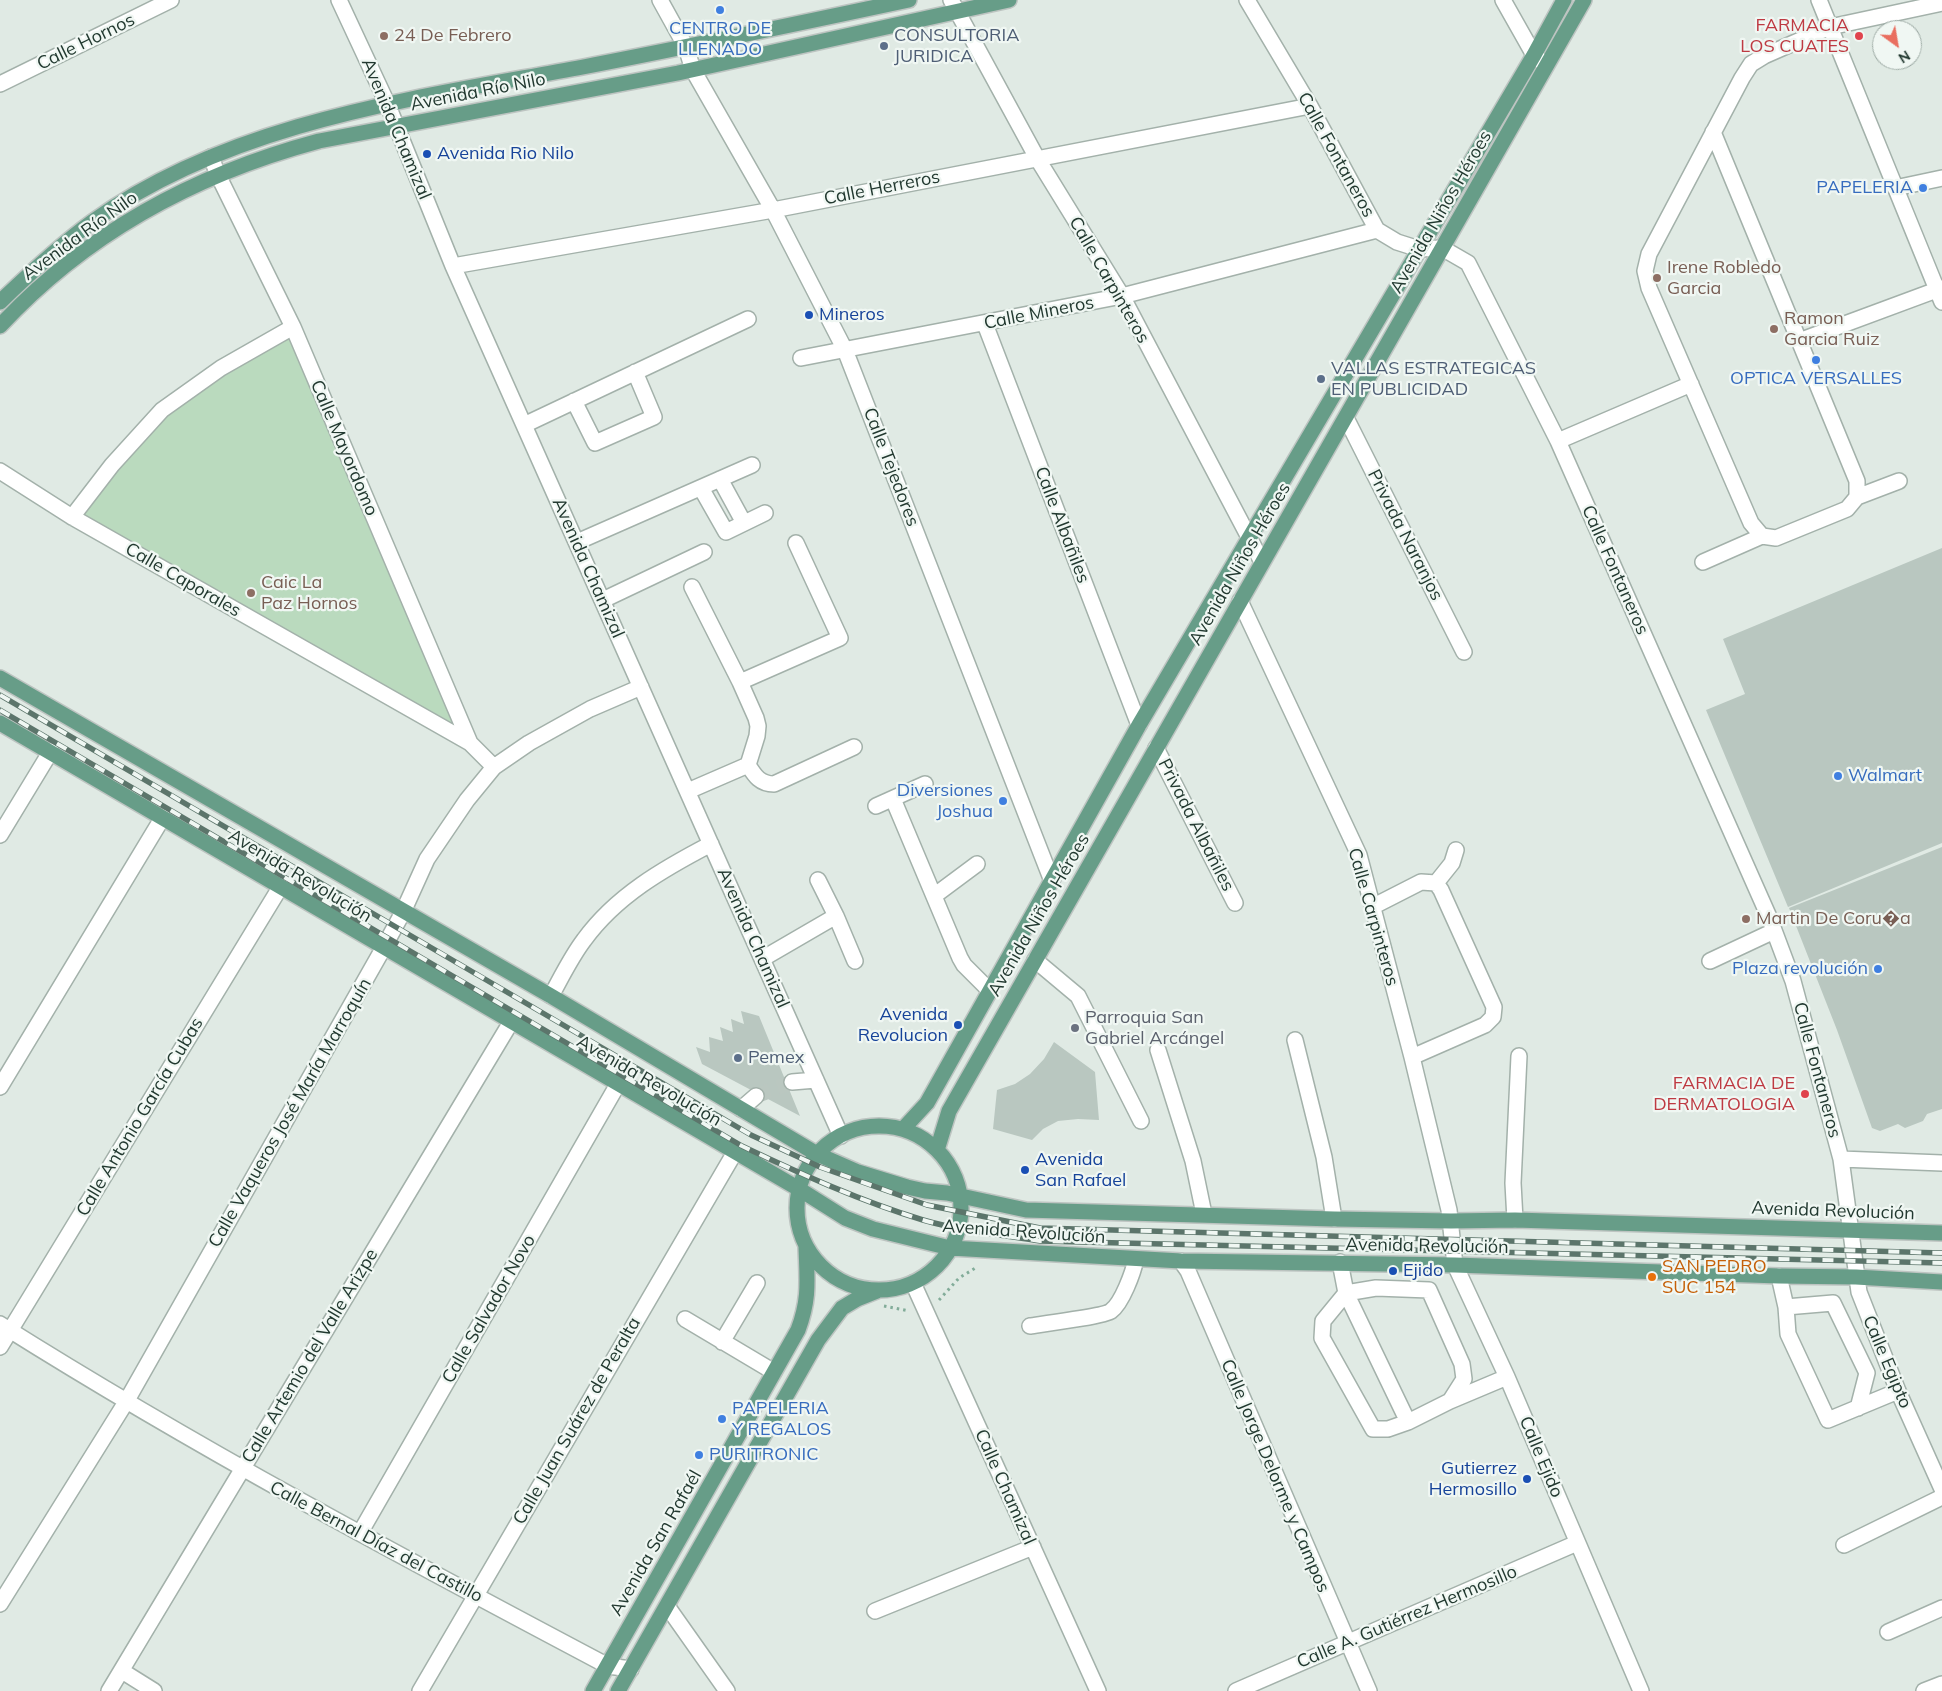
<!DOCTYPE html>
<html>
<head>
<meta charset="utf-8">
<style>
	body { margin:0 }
	#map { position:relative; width:1942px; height:1691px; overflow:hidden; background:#e0eae4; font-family:Mulish,sans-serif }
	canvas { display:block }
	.north { position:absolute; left:1872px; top:20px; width:50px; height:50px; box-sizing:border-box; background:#f0f7f3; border:1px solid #9eaba5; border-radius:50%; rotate:148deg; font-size:14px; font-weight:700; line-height:20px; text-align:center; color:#223930 }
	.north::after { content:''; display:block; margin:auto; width:18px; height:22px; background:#e96e5f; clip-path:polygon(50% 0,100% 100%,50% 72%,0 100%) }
</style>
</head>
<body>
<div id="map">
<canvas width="1942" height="1691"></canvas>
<div class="north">N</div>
</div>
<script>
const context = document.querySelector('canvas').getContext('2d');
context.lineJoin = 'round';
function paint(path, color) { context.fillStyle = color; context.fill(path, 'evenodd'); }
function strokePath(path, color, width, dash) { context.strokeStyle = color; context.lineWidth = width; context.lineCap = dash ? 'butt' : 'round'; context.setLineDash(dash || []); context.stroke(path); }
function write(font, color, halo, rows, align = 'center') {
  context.font = font + ' Mulish,sans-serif'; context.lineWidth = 4.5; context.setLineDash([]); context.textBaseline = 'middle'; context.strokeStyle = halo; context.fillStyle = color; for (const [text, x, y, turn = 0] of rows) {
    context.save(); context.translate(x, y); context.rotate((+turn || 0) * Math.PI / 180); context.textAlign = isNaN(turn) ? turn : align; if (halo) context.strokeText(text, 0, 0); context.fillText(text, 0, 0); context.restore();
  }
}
const green = new Path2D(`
	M 288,333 L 470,743 L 81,514 L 162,413 Z`);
const building = new Path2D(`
	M 1942,548 L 1942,843 L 1788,907 L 1706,710 L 1745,694 L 1723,639 Z
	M 1942,847 L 1942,1109 L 1927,1114 L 1923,1121 L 1905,1128 L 1898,1124 L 1880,1131 L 1872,1128 L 1837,1030 L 1789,908 Z
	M 741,1011 L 759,1016 L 800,1116 L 702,1064 L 696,1047 L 710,1052 L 709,1037 L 723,1041 L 720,1027 L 733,1032 L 731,1019 L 744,1024 Z
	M 1054,1042 L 1095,1072 L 1099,1120 L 1078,1119 L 1058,1121 L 1043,1129 L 1032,1140 L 993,1129 L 997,1090 L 1015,1084 L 1030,1074 L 1044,1059 Z`);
const minorTunnel = new Path2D(`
	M 756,1096 L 792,1082`);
const path = new Path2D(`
	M 939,1300 L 959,1278 L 977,1267
	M 884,1306 L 909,1311`);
const minor = new Path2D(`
	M 339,0 L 387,103 L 453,266 L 841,1136
	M 660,0 L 686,47 L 693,70 L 773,210 L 845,350 L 1052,881
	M 951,0 L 1037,158 L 1122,296 L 1262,562
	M 1247,0 L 1310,106 L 1377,230 L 1397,242 L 1419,249 L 1442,248 L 1468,263 L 1558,441 L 1769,917 L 1793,981 L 1841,1159 L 1859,1292 L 1898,1391 L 1942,1489
	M 1503,0 L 1534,55 L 1542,62
	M 1819,0 L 1942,302
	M 0,84 L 171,0
	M 1713,132 L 1857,481 L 1857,497
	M 211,157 L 218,175 L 293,327 L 470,743
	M 1895,188 L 1942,178
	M 453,266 L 773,210 L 1310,106
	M 985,324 L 1139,725
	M 1799,341 L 1942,288
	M 801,358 L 1122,296 L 1377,230
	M 574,401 L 595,443 L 654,417 L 635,372
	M 1346,418 L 1464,652
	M 524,425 L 748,319
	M 1558,441 L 1691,384
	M 0,471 L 72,517 L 470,743 L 494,767
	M 720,479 L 744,523
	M 701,488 L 726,532 L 765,513
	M 72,517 L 112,465 L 162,410 L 221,368 L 293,327
	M 1762,536 L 1751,523 L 1649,288 L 1645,271 L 1649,254 L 1742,78 L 1751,64 L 1764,56 L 1830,27 L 1942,3
	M 577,542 L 752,465
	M 1703,562 L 1762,536 L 1776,538 L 1847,509 L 1857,497 L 1899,481
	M 692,587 L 740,682 L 756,718 L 758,726 L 757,736 L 748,765 C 755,776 760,784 774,784 L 854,747
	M 603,600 L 704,552
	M 1240,601 L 1359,855 L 1412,1057 L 1449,1210 L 1455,1265 L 1507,1377 L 1641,1691
	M 740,682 L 840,638 L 796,543
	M 1156,748 L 1235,903
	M 688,791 L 748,765
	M 893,799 L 960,958 L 964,965 L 990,991
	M 876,806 L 925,784
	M 0,835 L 51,751
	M 818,880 L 836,916 L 855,961
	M 1436,883 L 1452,863 L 1456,850
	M 934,896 L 977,864
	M 1372,907 L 1421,882 L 1436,883 L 1441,890 L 1494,1007 L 1493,1017 L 1485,1025 L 1412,1057
	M 762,959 L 836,916
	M 1035,960 L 1078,996 L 1141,1121
	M 1710,961 L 1774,931
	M 551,996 C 561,978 571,957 584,940 C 616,896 663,869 711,844
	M 1295,1040 L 1324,1157 L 1334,1219
	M 1158,1050 L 1193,1161 L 1204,1214
	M 792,1082 L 816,1080
	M 0,1087 L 163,817
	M 741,1109 L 756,1096
	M 1841,1159 L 1942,1163
	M 1515,1220 L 1513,1183 L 1519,1056
	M 1181,1261 L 1188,1271 L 1369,1691
	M 1340,1262 L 1346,1293 L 1323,1321 L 1322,1338 L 1373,1429 L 1388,1429 L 1408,1422 L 1450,1401 L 1507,1377
	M 1779,1276 L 1786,1307 L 1788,1334 L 1828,1420 L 1898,1391
	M 913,1283 L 1098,1691
	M 1786,1307 L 1833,1303 L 1867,1373 L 1858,1408
	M 685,1319 L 774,1372
	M 0,1324 C 197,1448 402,1557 608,1666 L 631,1669
	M 1030,1326 C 1043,1324 1105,1316 1111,1311 C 1122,1303 1133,1273 1136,1259
	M 722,1342 L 757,1283
	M 0,1347 L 281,886
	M 1408,1422 L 1346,1293 L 1376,1288 L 1429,1290 L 1462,1364 L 1464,1379 L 1450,1401
	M 360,1533 L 618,1084
	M 1844,1545 L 1942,1497
	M 0,1604 L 126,1402 L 384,947 L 403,912 L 427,859 L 467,800 L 494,767 L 529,743 L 590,709 L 641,687
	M 667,1606 L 727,1691
	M 875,1611 L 1033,1547
	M 1888,1632 L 1942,1608
	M 122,1671 L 154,1691
	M 109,1691 L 511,1022
	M 420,1691 L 735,1152
	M 1236,1691 L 1577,1543
	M 1924,1691 L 1942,1684`);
const major = new Path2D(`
	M 0,302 C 29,274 59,246 92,222 C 232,121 418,98 583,67 C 692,46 801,23 909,0
	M 0,326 C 87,232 196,174 319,141 L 678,73 L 1009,0
	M 0,678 L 551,996 L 817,1154 L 858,1172 L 907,1187 L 925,1191 L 947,1193 L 1026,1210 L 1334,1219 L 1451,1221 L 1515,1220 L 1942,1233
	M 0,723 L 799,1189 L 845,1218 L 873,1229 L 950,1248 L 1181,1261 L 1455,1265 L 1779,1276 L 1856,1277 L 1942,1282
	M797 1208a82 82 0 1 1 164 0a82 82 0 1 1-164 0Z
	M 903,1129 L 927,1103 L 1139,725 L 1534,55 L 1564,0
	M 937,1150 L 949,1111 L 1584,0
	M 593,1691 L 798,1330 C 810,1298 807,1280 806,1247
	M 618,1691 L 818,1340 L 842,1308 L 857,1299 L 877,1291`);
const rail = new Path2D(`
	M 0,695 L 751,1135 L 820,1167 L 927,1205 L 1040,1228 L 1942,1253
	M 0,710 L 742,1146 C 801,1174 860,1201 923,1220 C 961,1231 1001,1235 1040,1241 L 1942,1263`);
const markers = [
	[720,10,5,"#3f7fe0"],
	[384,36,5,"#8d6e63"],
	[1859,36,5,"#e0444e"],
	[884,46,5,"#5c6f8a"],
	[427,154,5,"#1a4fb4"],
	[1923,188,5,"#3f7fe0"],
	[1657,278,5,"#8d6e63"],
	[809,315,5,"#1a4fb4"],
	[1774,329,5,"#8d6e63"],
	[1816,360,5,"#3f7fe0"],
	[1321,379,5,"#5c6f8a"],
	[251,593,5,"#8d6e63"],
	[1838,776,5,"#3f7fe0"],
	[1003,801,5,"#3f7fe0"],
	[1746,919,5,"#8d6e63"],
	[1878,969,5,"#3f7fe0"],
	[958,1025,5,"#1a4fb4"],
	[1075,1028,5,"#6b7280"],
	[738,1058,5,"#5c6f8a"],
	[1805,1094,5,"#e0444e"],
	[1025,1170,5,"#1a4fb4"],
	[1393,1271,5,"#1a4fb4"],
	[1652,1277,5,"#e8710a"],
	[722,1419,5,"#3f7fe0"],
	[699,1455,5,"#3f7fe0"],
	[1527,1479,5,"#1a4fb4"]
];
const healthNames = [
	["FARMACIA",1849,26],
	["LOS CUATES",1849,47],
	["FARMACIA DE",1795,1084],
	["DERMATOLOGIA",1795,1105]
];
const shopNames = [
	["CENTRO DE",720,29,"center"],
	["LLENADO",720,50,"center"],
	["PAPELERIA",1913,188],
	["OPTICA VERSALLES",1816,379,"center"],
	["Walmart",1848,776,"left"],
	["Diversiones",993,791],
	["Joshua",993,812],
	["Plaza revolución",1868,969],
	["PAPELERIA",732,1409,"left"],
	["Y REGALOS",732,1430,"left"],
	["PURITRONIC",709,1455,"left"]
];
const educationNames = [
	["24 De Febrero",394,36],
	["Irene Robledo",1667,268],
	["Garcia",1667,289],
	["Ramon",1784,319],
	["Garcia Ruiz",1784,340],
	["Caic La",261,583],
	["Paz Hornos",261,604],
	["Martin De Coru�a",1756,919]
];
const serviceNames = [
	["CONSULTORIA",894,36],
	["JURIDICA",894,57],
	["VALLAS ESTRATEGICAS",1331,369],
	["EN PUBLICIDAD",1331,390],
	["Pemex",748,1058]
];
const streetNames = [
	["Calle Hornos",86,42,-26],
	["Avenida Río Nilo",478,92,-11],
	["Avenida Chamizal",396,129,67],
	["Calle Fontaneros",1336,155,61],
	["Calle Herreros",882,188,-11],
	["Avenida Niños Héroes",1441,212,-60],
	["Avenida Río Nilo",80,236,-36],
	["Calle Carpinteros",1109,280,60],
	["Calle Mineros",1039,313,-11],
	["Calle Mayordomo",344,448,67],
	["Calle Tejedores",891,467,69],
	["Calle Albañiles",1062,525,69],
	["Privada Naranjos",1405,535,63],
	["Avenida Niños Héroes",1240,564,-60],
	["Avenida Chamizal",588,568,66],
	["Calle Fontaneros",1615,570,66],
	["Calle Caporales",183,580,30],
	["Privada Albañiles",1196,825,63],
	["Avenida Revolución",300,876,31],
	["Avenida Niños Héroes",1039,915,-60],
	["Calle Carpinteros",1373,917,74],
	["Avenida Chamizal",753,938,66],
	["Calle Fontaneros",1817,1070,75],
	["Avenida Revolución",649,1081,30],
	["Calle Vaqueros José María Marroquín",290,1113,-60],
	["Calle Antonio García Cubas",140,1117,-59],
	["Avenida Revolución",1833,1211,2],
	["Avenida Revolución",1024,1232,4],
	["Avenida Revolución",1427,1246,1],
	["Calle Salvador Novo",489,1309,-60],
	["Calle Artemio del Valle Arizpe",310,1356,-59],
	["Calle Egipto",1887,1362,67],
	["Calle Juan Suárez de Peralta",577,1421,-60],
	["Calle Ejido",1541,1457,67],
	["Calle Jorge Delorme y Campos",1275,1476,67],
	["Calle Chamizal",1005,1487,66],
	["Calle Bernal Díaz del Castillo",376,1542,28],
	["Avenida San Rafaél",656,1543,-60],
	["Calle A. Gutiérrez Hermosillo",1407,1617,-23]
];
const transitNames = [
	["Avenida Rio Nilo",437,154],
	["Mineros",819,315],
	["Avenida",948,1015,"right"],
	["Revolucion",948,1036,"right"],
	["Avenida",1035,1160],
	["San Rafael",1035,1181],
	["Ejido",1403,1271],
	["Gutierrez",1517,1469,"right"],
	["Hermosillo",1517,1490,"right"]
];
const worshipNames = [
	["Parroquia San",1085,1018],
	["Gabriel Arcángel",1085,1039]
];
const foodNames = [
	["SAN PEDRO",1662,1267],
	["SUC 154",1662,1288]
];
paint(green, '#badabe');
paint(building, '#b9c7c0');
strokePath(minorTunnel, '#bac7c0', 15, [15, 8]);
strokePath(minor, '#a3b1aa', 18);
strokePath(major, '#bdc4c1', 18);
strokePath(path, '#82ac99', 3, [2.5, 4]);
strokePath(minor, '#fff', 15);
strokePath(major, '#679d88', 15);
strokePath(rail, '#5c756b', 5.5);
strokePath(rail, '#f0f7f3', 4, [11]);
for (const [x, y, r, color] of markers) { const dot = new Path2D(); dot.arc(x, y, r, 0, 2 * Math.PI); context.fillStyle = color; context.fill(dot); strokePath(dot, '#f0f7f3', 2); }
write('18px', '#be3a42', '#f0f7f3', healthNames, 'right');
write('18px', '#366cbe', '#f0f7f3', shopNames, 'right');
write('18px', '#785e54', '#f0f7f3', educationNames, 'left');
write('18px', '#4e5e75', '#f0f7f3', serviceNames, 'left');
write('18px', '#223930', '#f0f7f3', streetNames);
write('18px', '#164399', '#f0f7f3', transitNames, 'left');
write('18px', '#5b616d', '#f0f7f3', worshipNames, 'left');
write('18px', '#c56008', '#f0f7f3', foodNames, 'left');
</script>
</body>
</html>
